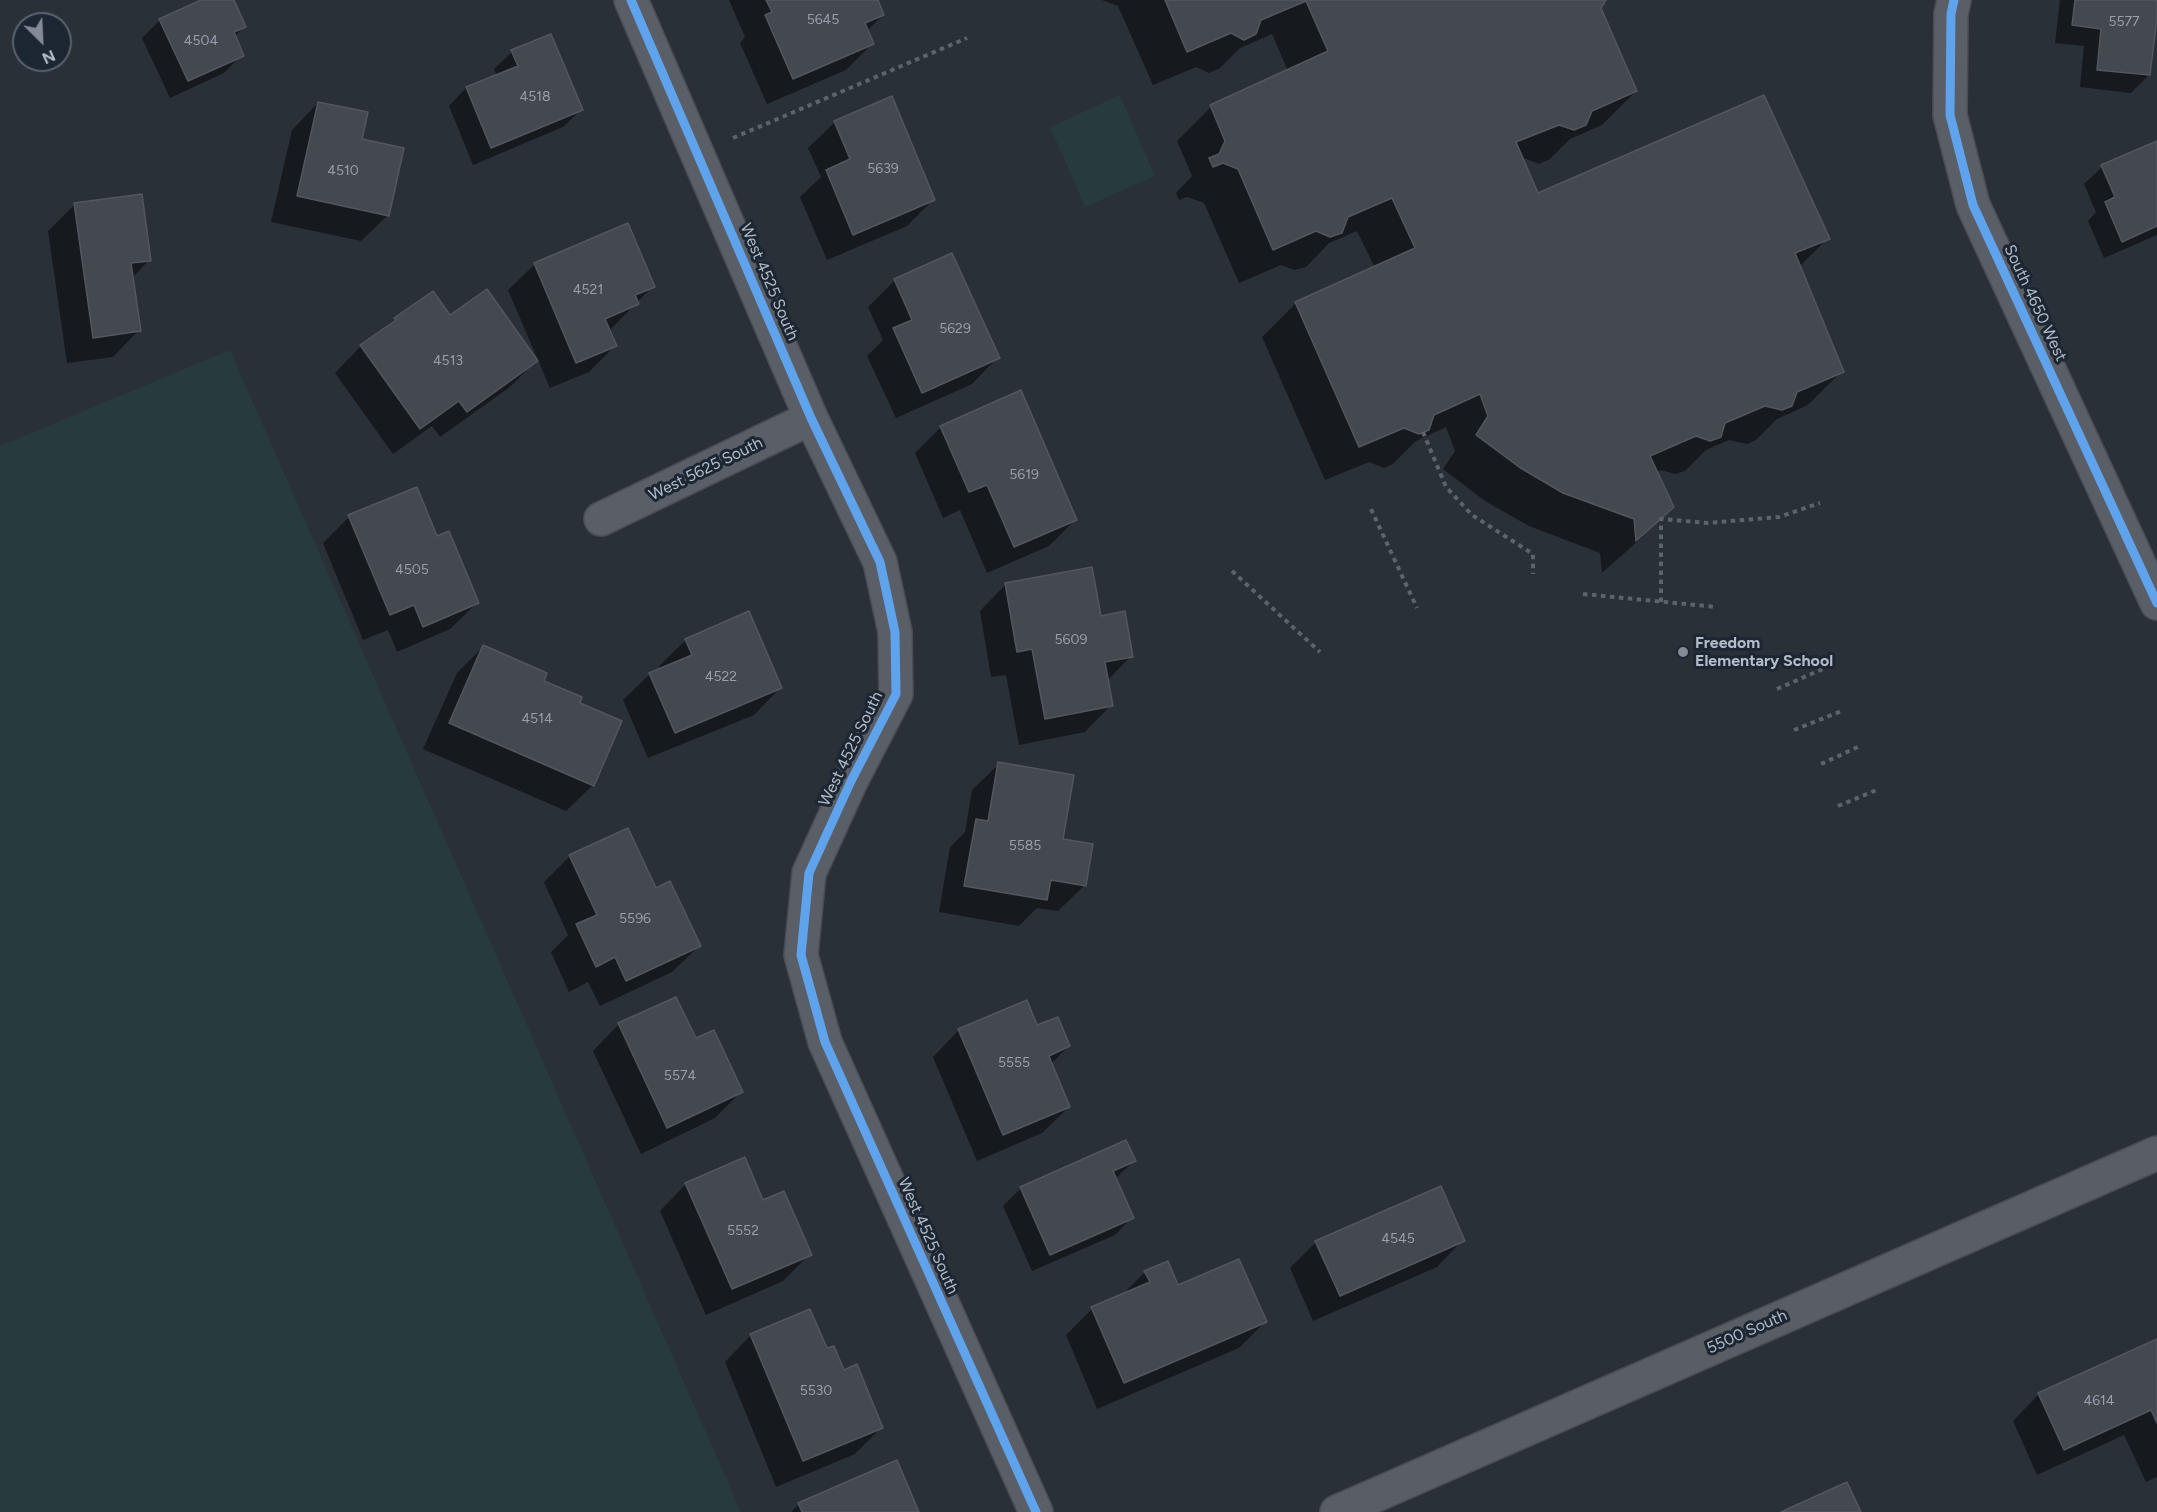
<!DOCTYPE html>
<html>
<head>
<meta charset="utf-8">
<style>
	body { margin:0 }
	#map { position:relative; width:2157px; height:1512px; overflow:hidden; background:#2a3038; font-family:Figtree,sans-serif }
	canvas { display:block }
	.north { position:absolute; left:12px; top:12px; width:60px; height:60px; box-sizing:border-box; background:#1d2633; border:2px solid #59626f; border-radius:50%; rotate:156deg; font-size:16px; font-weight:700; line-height:24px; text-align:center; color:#b4bcc9 }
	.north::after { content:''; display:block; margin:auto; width:21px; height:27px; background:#848b96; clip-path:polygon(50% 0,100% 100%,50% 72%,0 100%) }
</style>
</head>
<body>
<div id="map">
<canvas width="2157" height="1512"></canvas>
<div class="north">N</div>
</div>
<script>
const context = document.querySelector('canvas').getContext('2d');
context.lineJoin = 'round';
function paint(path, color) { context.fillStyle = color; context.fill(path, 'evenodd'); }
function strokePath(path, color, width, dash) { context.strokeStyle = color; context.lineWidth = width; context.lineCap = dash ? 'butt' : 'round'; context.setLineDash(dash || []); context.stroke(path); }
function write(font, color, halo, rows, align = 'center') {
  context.font = font + ' Figtree,sans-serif'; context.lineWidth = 6; context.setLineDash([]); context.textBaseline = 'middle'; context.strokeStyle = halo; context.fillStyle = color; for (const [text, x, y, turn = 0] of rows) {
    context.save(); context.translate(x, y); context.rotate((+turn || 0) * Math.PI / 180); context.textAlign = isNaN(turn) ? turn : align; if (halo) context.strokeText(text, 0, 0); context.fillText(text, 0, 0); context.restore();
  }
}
const green = new Path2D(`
	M 1120,95 L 1155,176 L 1085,207 L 1050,127 Z
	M 230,350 L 741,1512 L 0,1512 L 0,446 Z`);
const shadow = new Path2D(`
	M 205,0 L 232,0 L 244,27 L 234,37 L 242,55 L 224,73 L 170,98 L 142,38 L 160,20 Z
	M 729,0 L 876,0 L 883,15 L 867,31 L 872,44 L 846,70 L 767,104 L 740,43 L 745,37 Z
	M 1102,0 L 1604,0 L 1599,8 L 1636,91 L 1602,125 L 1570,139 L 1550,159 L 1539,164 L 1524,158 L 1521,159 L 1537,195 L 1828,238 L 1799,267 L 1842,371 L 1808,405 L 1777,419 L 1756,440 L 1747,444 L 1729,440 L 1706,450 L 1685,471 L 1675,474 L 1661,470 L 1656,472 L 1672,507 L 1638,541 L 1602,573 L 1600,553 L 1529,526 L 1485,501 L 1443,469 L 1455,451 L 1446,427 L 1416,441 L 1393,464 L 1384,468 L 1369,462 L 1325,480 L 1262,337 L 1296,303 L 1375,268 L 1357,231 L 1329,243 L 1306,267 L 1295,270 L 1281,265 L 1239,283 L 1204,203 L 1187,197 L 1179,200 L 1176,193 L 1192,176 L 1177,141 L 1211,107 L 1288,71 L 1272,34 L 1240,48 L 1220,68 L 1209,73 L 1196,67 L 1153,85 L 1118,6 Z
	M 2060,0 L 2157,0 L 2149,75 L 2131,93 L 2080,87 L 2084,46 L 2055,43 Z
	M 551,36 L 581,110 L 563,127 L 473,165 L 449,106 L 466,88 L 497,76 L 494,69 L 512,52 Z
	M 318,103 L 388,215 L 361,241 L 271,222 L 292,130 Z
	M 835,122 L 933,200 L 907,226 L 827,260 L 800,197 L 821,177 L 808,148 Z
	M 2157,143 L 2157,235 L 2104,258 L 2088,221 L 2096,212 L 2084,184 L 2102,167 Z
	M 74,205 L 149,260 L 132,278 L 139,330 L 113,357 L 67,363 L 48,231 Z
	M 951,255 L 998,357 L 972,384 L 896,418 L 867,356 L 883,340 L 868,307 L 894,281 Z
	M 535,264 L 653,286 L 609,331 L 615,346 L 589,372 L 550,388 L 508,290 Z
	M 432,293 L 450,317 L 536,361 L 510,387 L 440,437 L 432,426 L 393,454 L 335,373 L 361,346 L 383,331 L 395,319 Z
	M 941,427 L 1075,520 L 1049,546 L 987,573 L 960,510 L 943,518 L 915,453 Z
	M 349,517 L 437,538 L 477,603 L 450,629 L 397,652 L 388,630 L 363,640 L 323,543 Z
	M 1006,584 L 1099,618 L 1131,656 L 1107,681 L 1111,705 L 1085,732 L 1019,745 L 1006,675 L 991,677 L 980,611 Z
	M 686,640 L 780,688 L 754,715 L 648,758 L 623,700 L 650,674 L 661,670 L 659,666 Z
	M 483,647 L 578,704 L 593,785 L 566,811 L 423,749 L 457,673 Z
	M 999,764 L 1061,840 L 1085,885 L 1058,911 L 1037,908 L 1019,926 L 939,912 L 950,847 L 965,832 L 972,790 Z
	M 570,856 L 655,890 L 699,946 L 672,972 L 600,1006 L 588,982 L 569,992 L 551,952 L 568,935 L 544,882 Z
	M 619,1024 L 695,1040 L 741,1092 L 715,1118 L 641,1154 L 593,1051 Z
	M 1036,1027 L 1069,1046 L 1051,1064 L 1069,1107 L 1042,1133 L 977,1161 L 933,1057 L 959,1030 Z
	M 1134,1161 L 1115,1179 L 1132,1217 L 1115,1235 L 1032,1271 L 1003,1206 L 1021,1188 Z
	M 686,1184 L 762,1202 L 810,1254 L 783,1281 L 706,1315 L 660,1211 Z
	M 1463,1240 L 1437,1267 L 1313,1321 L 1290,1268 L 1316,1242 Z
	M 1145,1272 L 1178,1287 L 1265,1322 L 1239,1348 L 1097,1409 L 1066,1335 L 1092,1309 L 1121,1296 Z
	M 751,1335 L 826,1350 L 882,1427 L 855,1454 L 776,1487 L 725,1362 Z
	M 2157,1340 L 2157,1477 L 2146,1482 L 2124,1435 L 2037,1475 L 2013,1421 L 2039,1394 Z
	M 799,1504 L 918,1512 L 791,1512 Z`);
const building = new Path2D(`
	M 201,0 L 234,0 L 246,27 L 234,32 L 244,56 L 188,81 L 159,19 Z
	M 766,0 L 878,0 L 884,15 L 865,23 L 874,44 L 793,79 L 765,15 L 772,12 Z
	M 1165,0 L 1606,0 L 1601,8 L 1637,91 L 1592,111 L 1586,125 L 1574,130 L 1559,125 L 1516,142 L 1538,193 L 1764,95 L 1830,239 L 1795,253 L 1844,372 L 1797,392 L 1792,406 L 1782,410 L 1765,406 L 1725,423 L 1721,437 L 1710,441 L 1696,436 L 1650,456 L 1674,507 L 1636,541 L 1634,519 L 1563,493 L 1519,467 L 1476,435 L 1488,416 L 1480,394 L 1434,415 L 1429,430 L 1419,434 L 1404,428 L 1359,447 L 1295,302 L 1415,248 L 1392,198 L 1348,217 L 1342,233 L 1330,237 L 1316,231 L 1273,250 L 1238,169 L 1223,163 L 1213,167 L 1209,158 L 1219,154 L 1225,141 L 1210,105 L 1328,51 L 1306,1 L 1261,20 L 1256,34 L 1244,40 L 1231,33 L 1187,52 Z
	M 2075,0 L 2157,0 L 2157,18 L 2150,75 L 2097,70 L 2101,29 L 2072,25 Z
	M 551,34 L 583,110 L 491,148 L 466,87 L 518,66 L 511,50 Z
	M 892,96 L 935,200 L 853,235 L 826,170 L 850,159 L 834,121 Z
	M 318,102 L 368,112 L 362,139 L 404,148 L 389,216 L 297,196 Z
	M 2157,141 L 2157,226 L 2122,242 L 2105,202 L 2115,197 L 2101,165 Z
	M 142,194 L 151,261 L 131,263 L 141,331 L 93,338 L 74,203 Z
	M 628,223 L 655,287 L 635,295 L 639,304 L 605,319 L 617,346 L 576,363 L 534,263 Z
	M 952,253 L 1000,358 L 922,393 L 893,328 L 912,320 L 894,279 Z
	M 487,289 L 538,361 L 467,412 L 459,401 L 420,429 L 360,345 L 396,320 L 394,318 L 433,291 L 450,315 Z
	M 1021,390 L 1077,520 L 1014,547 L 987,485 L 969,492 L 940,426 Z
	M 417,487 L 437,536 L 449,531 L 479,603 L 423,627 L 414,605 L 390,615 L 348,515 Z
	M 1092,567 L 1101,616 L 1125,611 L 1133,657 L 1105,662 L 1113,706 L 1045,719 L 1032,649 L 1017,652 L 1005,583 Z
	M 749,611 L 782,688 L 675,733 L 649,673 L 692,655 L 685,639 Z
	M 483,645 L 547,673 L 544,681 L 582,697 L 580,703 L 622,721 L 594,786 L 449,723 Z
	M 998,762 L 1074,775 L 1063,839 L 1093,844 L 1086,886 L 1051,880 L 1047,900 L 964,886 L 976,819 L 988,821 Z
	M 628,828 L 656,888 L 670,881 L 701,946 L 626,981 L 615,957 L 596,967 L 576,924 L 597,915 L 569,855 Z
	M 676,997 L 696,1038 L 714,1030 L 743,1092 L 667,1128 L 618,1023 Z
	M 1027,1000 L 1037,1025 L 1058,1017 L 1070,1046 L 1049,1056 L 1070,1107 L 1003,1135 L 958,1029 Z
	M 1126,1140 L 1136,1161 L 1113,1171 L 1134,1218 L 1050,1255 L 1020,1187 Z
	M 745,1157 L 763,1200 L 784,1191 L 812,1255 L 732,1289 L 685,1183 Z
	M 1441,1186 L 1465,1241 L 1340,1296 L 1315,1241 Z
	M 1239,1259 L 1267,1322 L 1124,1383 L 1091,1307 L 1150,1282 L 1144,1271 L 1168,1261 L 1178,1285 Z
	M 810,1309 L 827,1348 L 834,1346 L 844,1370 L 857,1364 L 883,1428 L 803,1461 L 750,1334 Z
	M 2157,1339 L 2157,1423 L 2151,1410 L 2064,1450 L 2038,1393 Z
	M 897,1460 L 919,1512 L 802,1512 L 798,1503 Z
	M 1847,1482 L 1861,1512 L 1781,1512 Z`);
const path = new Path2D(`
	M 733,138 L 967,38
	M 1423,432 L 1446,487 L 1472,515 L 1533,554 L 1533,574
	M 1371,509 L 1417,608
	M 1232,571 L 1320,652
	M 1583,594 L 1716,607
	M 1661,602 L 1661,519 L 1708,523 L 1779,517 L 1820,503
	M 1777,689 L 1825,668
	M 1794,730 L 1844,710
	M 1821,764 L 1860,746
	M 1838,806 L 1879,789`);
const street = new Path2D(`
	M 631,0 L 811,418 L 880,562 L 895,632 L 896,694 L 851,781 L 809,873 L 801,955 L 825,1042 L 1036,1512
	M 1954,0 L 1951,14 L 1950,115 L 1973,205 L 2157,603
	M 601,519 L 811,418`);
const secondary = new Path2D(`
	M 1337,1512 L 2157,1153`);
const cycleway = new Path2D(`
	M 631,0 L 811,418 L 880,562 L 895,632 L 896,694 L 851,781 L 809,873 L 801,955 L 825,1042 L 1036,1512
	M 1954,0 L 1951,14 L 1950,115 L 1973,205 L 2157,603`);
const markers = [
	[1683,652,6,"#848b96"]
];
const numberNames = [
	["5645",823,20],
	["5577",2124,22],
	["4504",201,41],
	["4518",535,97],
	["5639",883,169],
	["4510",343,171],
	["4521",588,290],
	["5629",955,329],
	["4513",448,361],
	["5619",1024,475],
	["4505",412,570],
	["5609",1071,640],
	["4522",721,677],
	["4514",537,719],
	["5585",1025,846],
	["5596",635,919],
	["5555",1014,1063],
	["5574",680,1076],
	["5552",743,1231],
	["4545",1398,1239],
	["5530",816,1391],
	["4614",2099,1401]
];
const streetNames = [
	["West 4525 South",769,282,67],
	["South 4650 West",2035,303,65],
	["West 5625 South",706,469,-26],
	["West 4525 South",851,749,-64],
	["West 4525 South",928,1236,66],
	["5500 South",1747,1332,-24]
];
const poiNames = [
	["Freedom",1695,643],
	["Elementary School",1695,661]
];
paint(green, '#273a3e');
paint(shadow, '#0007');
paint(building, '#444950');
strokePath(building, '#52575f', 1.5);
strokePath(street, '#484c53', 36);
strokePath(secondary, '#484c53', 36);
strokePath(path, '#5d636a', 4, [4.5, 4.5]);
strokePath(street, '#5a5e66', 33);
strokePath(secondary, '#595d64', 33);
strokePath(cycleway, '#60a3ed', 9);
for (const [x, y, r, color] of markers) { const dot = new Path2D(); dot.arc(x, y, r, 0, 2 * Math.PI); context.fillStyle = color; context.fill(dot); strokePath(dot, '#1d2633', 2); }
write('14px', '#989fab', null, numberNames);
write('16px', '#b4bcc9', '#1d2633', streetNames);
write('bold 16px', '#b4bcc9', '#1d2633', poiNames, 'left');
</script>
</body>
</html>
